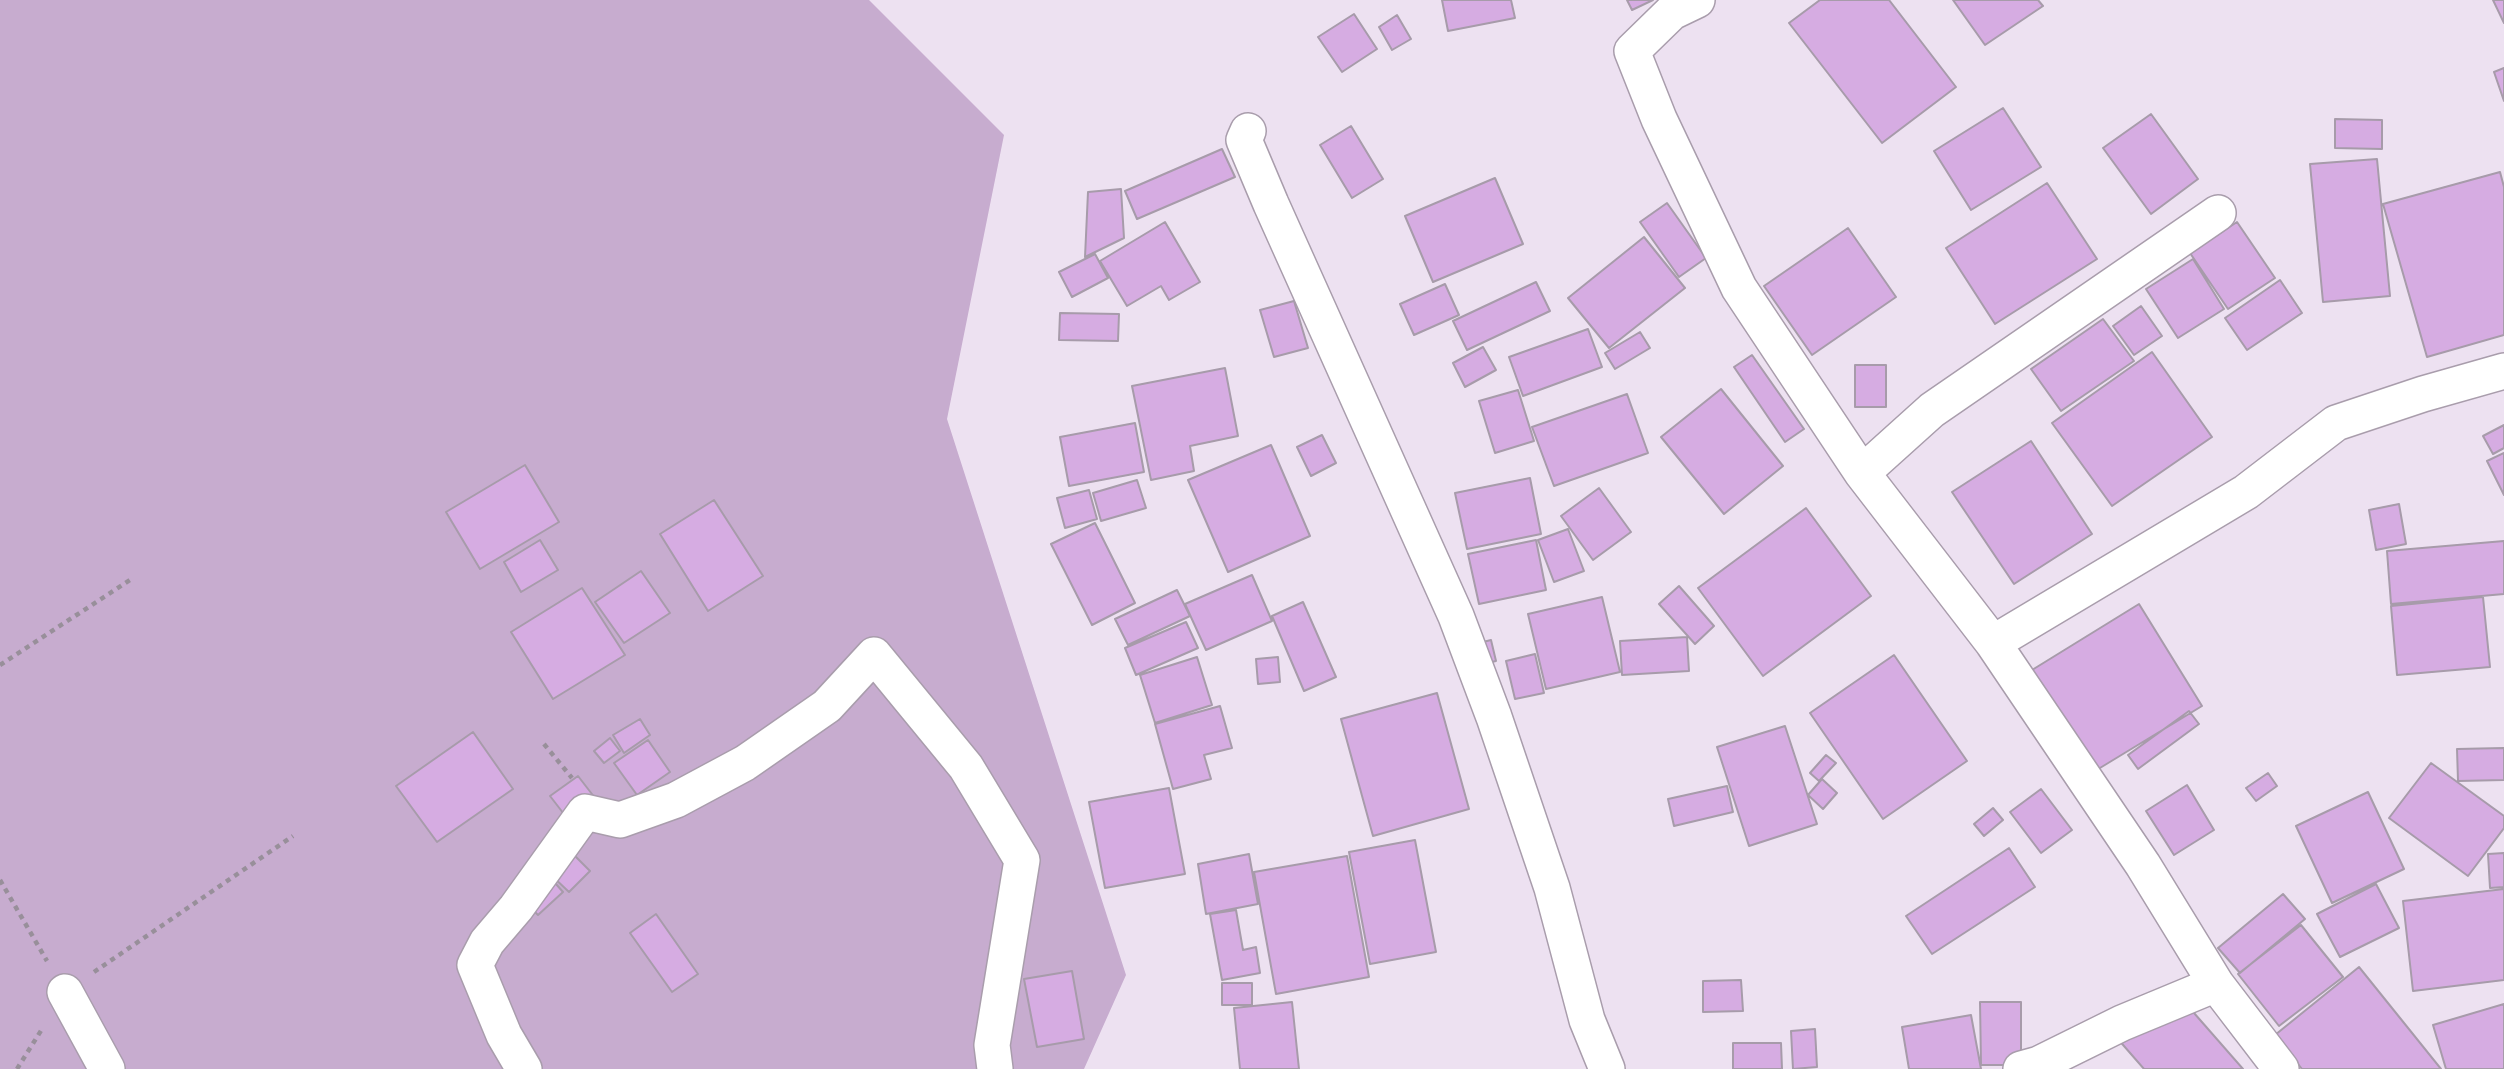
<!DOCTYPE html>
<html>
<head>
<meta charset="utf-8">
<style>
	body { margin:0 }
	canvas { display:block; background:#ede1f1 }
</style>
</head>
<body>
<canvas width="2504" height="1069"></canvas>
<script>
const context = document.querySelector('canvas').getContext('2d');
context.lineJoin = 'round';
function paint(path, color) { context.fillStyle = color; context.fill(path, 'evenodd'); }
function strokePath(path, color, width, dash) { context.strokeStyle = color; context.lineWidth = width; context.lineCap = dash ? 'butt' : 'round'; context.setLineDash(dash || []); context.stroke(path); }
const green = new Path2D(`
	M 0,0 L 869,0 L 1004,135 L 947,419 L 1126,975 L 1084,1069 L 0,1069 Z`);
const building = new Path2D(`
	M 1442,0 L 1511,0 L 1515,18 L 1448,31 Z
	M 1627,0 L 1653,0 L 1632,10 Z
	M 1820,0 L 1889,0 L 1956,87 L 1882,143 L 1789,23 Z
	M 1953,0 L 2038,0 L 2043,6 L 1985,45 Z
	M 2493,0 L 2504,0 L 2504,23 Z
	M 1354,14 L 1377,49 L 1342,72 L 1318,37 Z
	M 1397,15 L 1411,39 L 1392,50 L 1379,27 Z
	M 2504,68 L 2504,101 L 2494,72 Z
	M 2003,108 L 2041,167 L 1971,210 L 1934,151 Z
	M 2151,114 L 2198,179 L 2151,214 L 2103,148 Z
	M 2335,119 L 2382,120 L 2382,149 L 2335,148 Z
	M 1351,126 L 1383,179 L 1352,198 L 1320,145 Z
	M 1222,149 L 1235,177 L 1137,219 L 1125,191 Z
	M 2377,159 L 2390,296 L 2323,302 L 2310,164 Z
	M 2500,172 L 2504,187 L 2504,335 L 2427,357 L 2383,204 Z
	M 1495,178 L 1523,244 L 1433,282 L 1405,216 Z
	M 2047,183 L 2097,259 L 1995,324 L 1946,248 Z
	M 1121,189 L 1124,238 L 1085,257 L 1088,192 Z
	M 1667,203 L 1706,258 L 1679,277 L 1640,222 Z
	M 1165,222 L 1200,282 L 1169,300 L 1161,286 L 1127,306 L 1100,261 Z
	M 2237,222 L 2275,278 L 2228,309 L 2190,253 Z
	M 1848,228 L 1896,297 L 1812,355 L 1764,286 Z
	M 1644,237 L 1685,288 L 1609,348 L 1568,298 Z
	M 1095,254 L 1108,278 L 1072,297 L 1059,272 Z
	M 2193,259 L 2224,309 L 2178,338 L 2146,289 Z
	M 2280,280 L 2302,313 L 2247,350 L 2225,318 Z
	M 1536,282 L 1550,311 L 1467,350 L 1453,321 Z
	M 1445,284 L 1459,315 L 1414,335 L 1400,304 Z
	M 1294,301 L 1308,348 L 1274,357 L 1260,310 Z
	M 2141,306 L 2162,336 L 2134,355 L 2113,326 Z
	M 1060,313 L 1119,314 L 1118,341 L 1059,340 Z
	M 2103,319 L 2134,361 L 2061,411 L 2031,369 Z
	M 1588,329 L 1602,367 L 1523,396 L 1509,357 Z
	M 1640,332 L 1650,348 L 1615,369 L 1605,353 Z
	M 1483,347 L 1496,370 L 1465,387 L 1453,363 Z
	M 2152,352 L 2212,437 L 2112,506 L 2052,423 Z
	M 1752,355 L 1804,429 L 1785,442 L 1734,367 Z
	M 1855,365 L 1886,365 L 1886,407 L 1855,407 Z
	M 1225,368 L 1238,436 L 1190,446 L 1194,471 L 1151,480 L 1132,386 Z
	M 1721,389 L 1783,466 L 1724,514 L 1661,437 Z
	M 1518,390 L 1534,441 L 1495,453 L 1479,401 Z
	M 1627,394 L 1648,453 L 1554,486 L 1532,427 Z
	M 1135,423 L 1144,472 L 1069,486 L 1060,437 Z
	M 2504,425 L 2504,448 L 2493,454 L 2483,436 Z
	M 1322,435 L 1336,463 L 1311,476 L 1297,447 Z
	M 2031,441 L 2092,534 L 2014,584 L 1952,492 Z
	M 1271,445 L 1310,536 L 1228,572 L 1188,480 Z
	M 2504,453 L 2504,495 L 2487,461 Z
	M 525,465 L 559,522 L 480,569 L 446,512 Z
	M 1530,478 L 1541,534 L 1467,549 L 1455,493 Z
	M 1137,480 L 1146,508 L 1101,521 L 1093,493 Z
	M 1599,488 L 1631,532 L 1593,560 L 1561,516 Z
	M 1089,490 L 1097,519 L 1065,528 L 1057,498 Z
	M 714,500 L 763,576 L 708,611 L 660,534 Z
	M 2399,504 L 2406,544 L 2376,550 L 2369,510 Z
	M 1806,508 L 1871,596 L 1763,676 L 1698,588 Z
	M 1095,523 L 1135,603 L 1092,625 L 1051,544 Z
	M 1568,529 L 1584,571 L 1554,582 L 1538,540 Z
	M 540,540 L 558,570 L 521,592 L 504,562 Z
	M 1536,540 L 1546,590 L 1479,604 L 1468,554 Z
	M 2504,541 L 2504,594 L 2391,604 L 2387,551 Z
	M 641,571 L 670,613 L 624,643 L 595,602 Z
	M 1252,575 L 1272,621 L 1206,650 L 1185,604 Z
	M 1679,586 L 1714,626 L 1695,644 L 1659,604 Z
	M 582,588 L 625,655 L 553,699 L 511,632 Z
	M 1177,590 L 1190,616 L 1128,645 L 1115,619 Z
	M 1602,597 L 1620,672 L 1546,689 L 1528,614 Z
	M 2483,597 L 2490,667 L 2397,675 L 2391,606 Z
	M 1303,602 L 1336,677 L 1304,691 L 1272,616 Z
	M 2139,604 L 2202,706 L 2095,771 L 2032,670 Z
	M 1186,622 L 1198,648 L 1136,675 L 1125,648 Z
	M 1687,637 L 1689,671 L 1622,675 L 1620,641 Z
	M 1491,640 L 1496,661 L 1475,666 L 1471,645 Z
	M 1535,654 L 1544,693 L 1515,699 L 1506,661 Z
	M 1894,655 L 1967,761 L 1883,819 L 1810,713 Z
	M 1197,657 L 1212,705 L 1155,723 L 1140,675 Z
	M 1278,657 L 1280,682 L 1258,684 L 1256,659 Z
	M 1437,693 L 1469,809 L 1373,836 L 1341,719 Z
	M 1220,706 L 1232,748 L 1204,755 L 1211,779 L 1173,789 L 1155,724 Z
	M 2189,711 L 2199,724 L 2138,769 L 2128,755 Z
	M 640,719 L 650,735 L 624,753 L 613,735 Z
	M 1785,726 L 1817,824 L 1749,846 L 1717,747 Z
	M 473,732 L 513,789 L 437,842 L 396,786 Z
	M 610,738 L 620,751 L 604,763 L 594,751 Z
	M 648,740 L 670,772 L 637,795 L 614,763 Z
	M 2504,748 L 2504,780 L 2458,781 L 2457,749 Z
	M 1826,755 L 1836,763 L 1819,781 L 1810,773 Z
	M 2431,763 L 2504,816 L 2504,828 L 2468,876 L 2389,818 Z
	M 2268,773 L 2277,786 L 2256,801 L 2246,788 Z
	M 578,776 L 595,798 L 567,818 L 550,796 Z
	M 1822,779 L 1837,793 L 1823,809 L 1808,795 Z
	M 2187,785 L 2214,830 L 2174,855 L 2146,811 Z
	M 1727,786 L 1733,812 L 1674,826 L 1668,799 Z
	M 1169,788 L 1185,874 L 1105,888 L 1089,802 Z
	M 2041,789 L 2072,830 L 2041,853 L 2010,812 Z
	M 2368,792 L 2404,869 L 2332,903 L 2296,826 Z
	M 1993,808 L 2003,820 L 1984,836 L 1974,824 Z
	M 1415,840 L 1436,952 L 1370,964 L 1349,852 Z
	M 2009,848 L 2035,887 L 1932,954 L 1906,916 Z
	M 571,852 L 590,871 L 569,892 L 550,874 Z
	M 2504,853 L 2504,887 L 2490,888 L 2488,854 Z
	M 1249,854 L 1258,904 L 1206,914 L 1198,864 Z
	M 1347,856 L 1369,977 L 1276,994 L 1254,872 Z
	M 549,876 L 563,892 L 538,915 L 523,900 Z
	M 2376,884 L 2399,928 L 2340,957 L 2317,914 Z
	M 2504,889 L 2504,980 L 2413,991 L 2403,901 Z
	M 2283,894 L 2305,919 L 2240,973 L 2218,948 Z
	M 1236,910 L 1243,950 L 1256,947 L 1260,973 L 1222,980 L 1210,914 Z
	M 656,914 L 698,974 L 672,992 L 630,933 Z
	M 2301,925 L 2343,977 L 2279,1026 L 2238,974 Z
	M 2359,967 L 2441,1069 L 2302,1069 L 2275,1035 Z
	M 1072,971 L 1084,1039 L 1037,1047 L 1024,979 Z
	M 1741,980 L 1743,1011 L 1703,1012 L 1703,981 Z
	M 1222,983 L 1252,983 L 1252,1005 L 1222,1005 Z
	M 2173,989 L 2243,1069 L 2144,1069 L 2117,1038 Z
	M 1292,1002 L 1299,1069 L 1240,1069 L 1234,1008 Z
	M 1980,1002 L 2021,1002 L 2021,1065 L 1981,1065 Z
	M 2504,1004 L 2504,1069 L 2446,1069 L 2433,1025 Z
	M 1971,1015 L 1981,1069 L 1909,1069 L 1902,1027 Z
	M 1815,1029 L 1817,1067 L 1793,1069 L 1791,1031 Z
	M 1733,1043 L 1781,1043 L 1782,1069 L 1733,1069 Z`);
const path = new Path2D(`
	M 0,665 L 130,580
	M 544,744 L 572,778
	M 0,880 L 47,961
	M 94,972 L 293,836
	M 17,1069 L 42,1029`);
const street = new Path2D(`
	M 1697,0 L 1672,12 L 1632,51 L 1659,119 L 1739,288 L 1862,473 L 1993,643 L 2143,865 L 2216,984 L 2281,1069
	M 1248,131 L 1244,140 L 1271,204 L 1456,616 L 1494,717 L 1552,888 L 1587,1020 L 1607,1069
	M 1862,473 L 1932,410 L 2218,213
	M 1993,643 L 2246,492 L 2336,423 L 2423,394 L 2504,371
	M 65,992 L 107,1069
	M 524,1069 L 504,1035 L 475,965 L 487,942 L 516,908 L 585,812 L 620,820 L 676,800 L 745,763 L 827,706 L 874,655 L 966,767 L 1022,860 L 992,1045 L 995,1069
	M 2021,1069 L 2039,1064 L 2122,1023 L 2216,984`);
paint(green, '#c7accf');
paint(building, '#d6ace2');
strokePath(building, '#a79baa', 2);
strokePath(street, '#a99dac', 38);
strokePath(path, '#988f9a', 4.5, [5, 5]);
strokePath(street, '#fff', 35);
</script>
</body>
</html>
